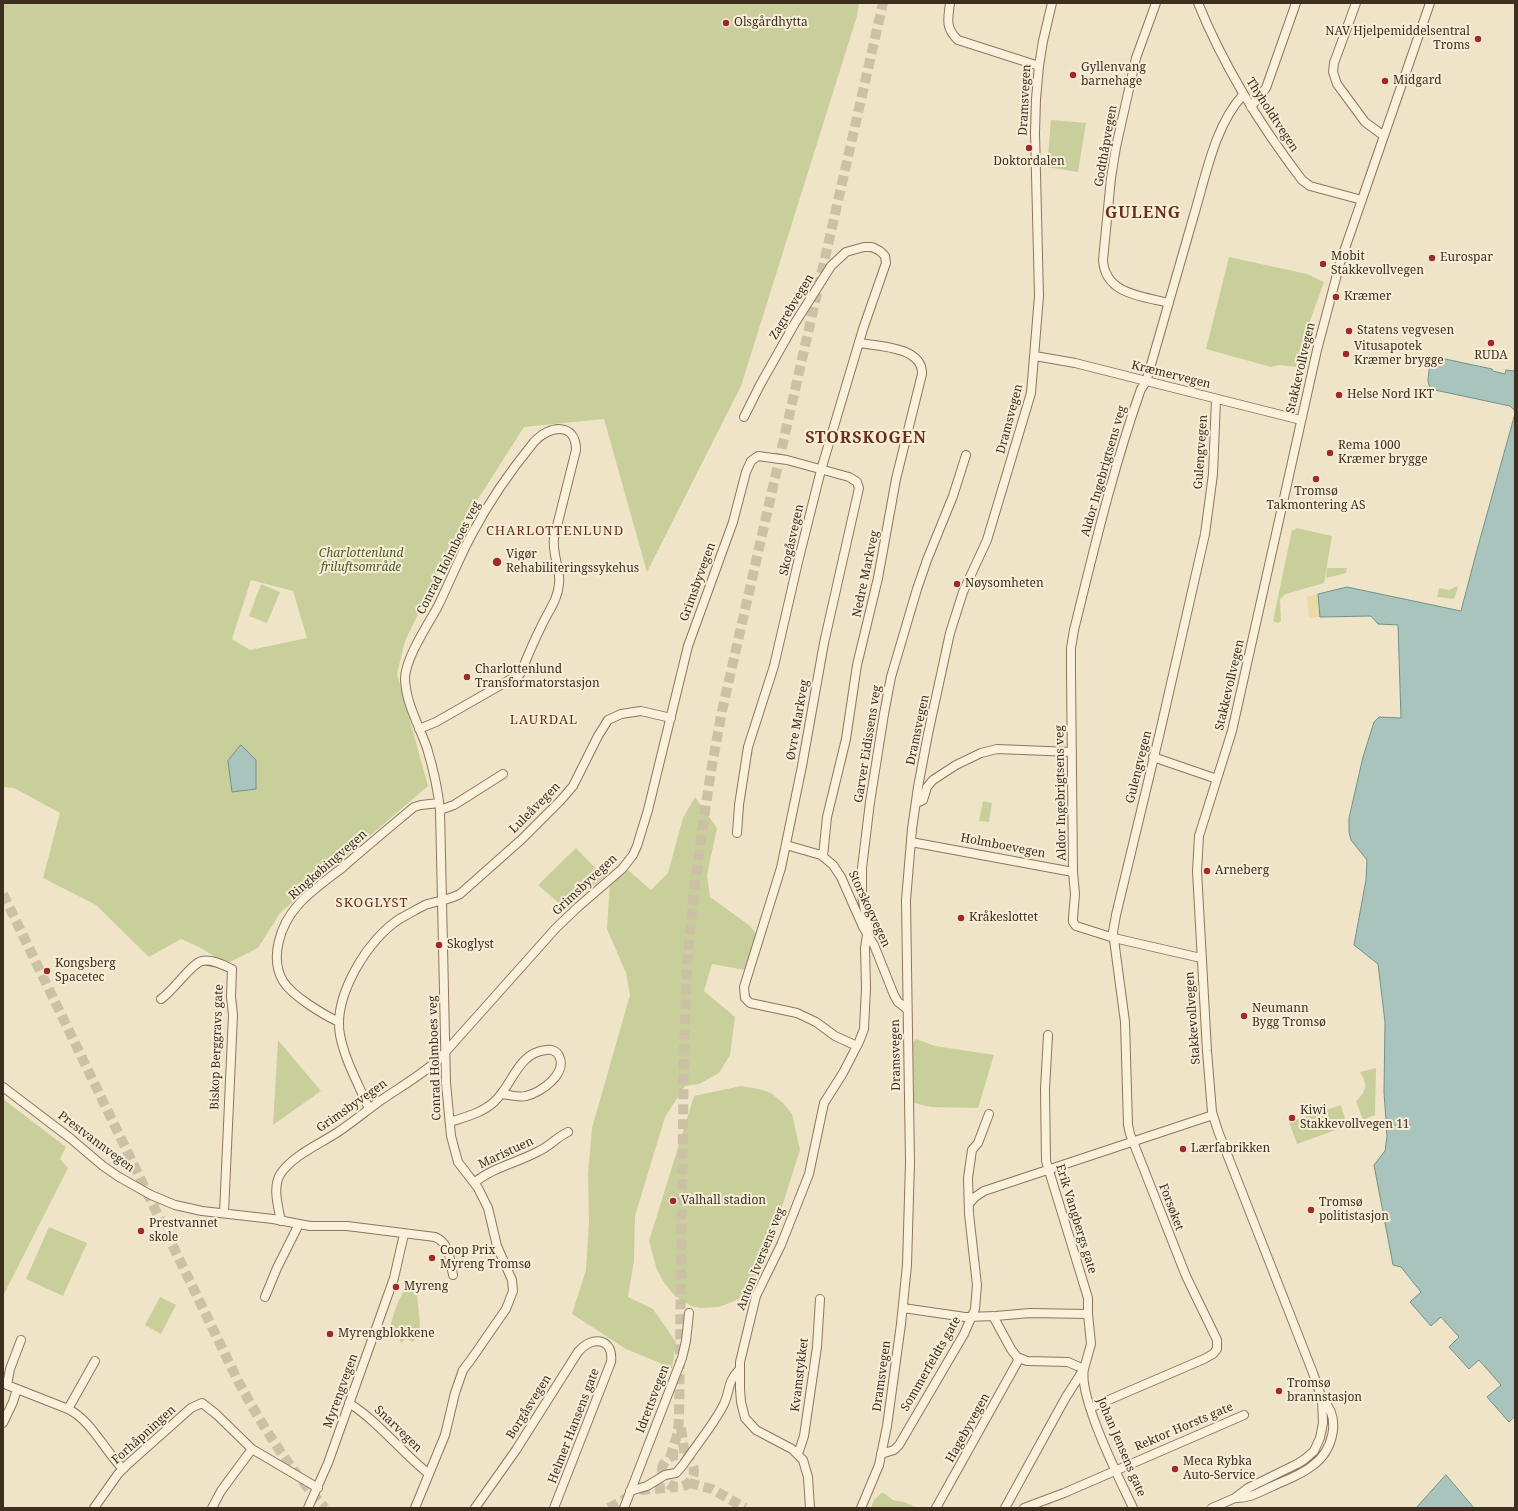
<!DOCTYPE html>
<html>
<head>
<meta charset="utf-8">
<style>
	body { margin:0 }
	#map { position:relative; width:1518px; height:1511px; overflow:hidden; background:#f0e4c8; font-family:"Noto Serif",serif }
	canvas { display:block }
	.frame { position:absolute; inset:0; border:4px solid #3d2e20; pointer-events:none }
</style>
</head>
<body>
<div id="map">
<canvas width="1518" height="1511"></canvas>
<div class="frame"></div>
</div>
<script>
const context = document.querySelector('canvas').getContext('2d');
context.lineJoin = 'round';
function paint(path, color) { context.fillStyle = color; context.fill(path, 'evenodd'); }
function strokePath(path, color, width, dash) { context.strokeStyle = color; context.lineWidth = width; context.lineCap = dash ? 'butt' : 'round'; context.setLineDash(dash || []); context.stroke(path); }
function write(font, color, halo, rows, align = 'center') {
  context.font = font + ' "Noto Serif",serif'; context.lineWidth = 4; context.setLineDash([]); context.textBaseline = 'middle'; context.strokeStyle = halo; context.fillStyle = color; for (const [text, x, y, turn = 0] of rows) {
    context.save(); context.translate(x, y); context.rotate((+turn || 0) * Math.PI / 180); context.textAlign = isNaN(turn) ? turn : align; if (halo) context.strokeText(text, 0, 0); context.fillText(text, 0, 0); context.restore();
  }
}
const green = new Path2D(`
	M 3,3 L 859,3 L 857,16 L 741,386 L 647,572 L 604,419 L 524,427 L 462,524 L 405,641 L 397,674 L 428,786 L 280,913 L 258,948 L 226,964 L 201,948 L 181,939 L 149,957 L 96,905 L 43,878 L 60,813 L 14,788 L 3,787 ZM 251,580 L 293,591 L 307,638 L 250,650 L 232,639 Z
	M 1051,120 L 1086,123 L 1078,172 L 1047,167 Z
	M 1229,257 L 1307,274 L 1324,282 L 1300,349 L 1297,367 L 1279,365 L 1271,367 L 1206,349 Z
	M 1296,528 L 1332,536 L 1324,583 L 1286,594 L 1280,599 L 1281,621 L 1277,623 L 1273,621 L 1292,530 L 1295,530 Z
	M 1327,568 L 1347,568 L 1346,573 L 1326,578 Z
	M 261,584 L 280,592 L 267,623 L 249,616 Z
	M 1457,586 L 1458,587 L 1454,599 L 1437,597 L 1439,588 L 1449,590 Z
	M 695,797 L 717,828 L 707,875 L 710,897 L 749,925 L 758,936 L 750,971 L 712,964 L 704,991 L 735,1017 L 730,1055 L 719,1073 L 699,1084 L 685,1086 L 665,1117 L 635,1216 L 634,1260 L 628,1297 L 653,1309 L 676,1342 L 672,1368 L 626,1349 L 572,1314 L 586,1270 L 589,1221 L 588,1173 L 592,1128 L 630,995 L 626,973 L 607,929 L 610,881 L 628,870 L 651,890 L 668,873 L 683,818 Z
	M 983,801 L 992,803 L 989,822 L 979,821 Z
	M 576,848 L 604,877 L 566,909 L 538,885 Z
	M 916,1039 L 935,1046 L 994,1055 L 978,1108 L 931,1107 L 914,1103 L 913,1042 Z
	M 278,1040 L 321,1091 L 273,1125 Z
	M 1376,1068 L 1375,1115 L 1363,1120 L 1356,1101 C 1367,1091 1368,1085 1360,1072 Z
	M 741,1086 L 759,1089 L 771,1093 L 783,1103 L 792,1114 L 800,1150 L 764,1263 L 756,1281 L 742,1298 L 719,1307 L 700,1308 L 691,1306 L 675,1296 L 665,1284 L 657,1270 L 649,1241 L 694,1096 Z
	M 3,1099 L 66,1147 L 60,1159 L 68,1168 L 3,1296 Z
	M 1341,1105 L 1347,1126 L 1297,1144 L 1289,1122 Z
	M 49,1227 L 87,1243 L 63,1296 L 26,1279 Z
	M 412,1281 L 416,1283 L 420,1325 L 419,1335 L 413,1342 L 406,1338 L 401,1343 L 399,1338 L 388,1334 C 393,1317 398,1294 412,1281 Z
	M 160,1297 L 176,1305 L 161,1334 L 145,1325 Z
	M 881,1493 L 884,1493 L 893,1500 L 904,1502 L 918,1508 L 871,1508 L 874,1500 Z`);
const sand = new Path2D(`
	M 1318,594 L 1320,617 L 1309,618 L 1307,597 Z`);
const water = new Path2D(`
	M 1431,356 L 1492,369 L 1493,371 L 1505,374 L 1506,370 L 1515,371 L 1515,411 L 1510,406 L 1430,389 L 1428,381 Z
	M 1515,414 L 1515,1416 L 1509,1422 L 1487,1397 L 1501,1385 L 1479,1360 L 1469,1369 L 1449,1347 L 1459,1337 L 1441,1317 L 1431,1326 L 1410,1302 L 1421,1292 L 1401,1267 L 1393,1265 L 1374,1165 L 1385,1151 L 1387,1136 L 1384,1092 L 1385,1022 L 1378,964 L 1354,945 L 1366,880 L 1367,860 L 1351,840 L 1349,832 L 1349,818 L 1363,757 L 1374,722 L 1379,717 L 1401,718 L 1398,625 L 1378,624 L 1371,616 L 1320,617 L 1318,594 L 1347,587 L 1461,611 L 1477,550 Z
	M 241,745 L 256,760 L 256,789 L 232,792 L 228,761 Z
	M 1446,1475 L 1474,1508 L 1416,1508 L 1443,1478 Z`);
const majorTunnel = new Path2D(`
	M 3,894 L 238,1381 C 264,1429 289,1468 325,1508
	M 681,1428 L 685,1457
	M662 1471a16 16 0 1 1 32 0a16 16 0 1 1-32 0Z
	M 670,1458 L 678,1432 L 679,1419 L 684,1051 L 687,965 L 694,892 L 702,831 L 711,771 L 722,711 L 883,3
	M 689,1483 L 712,1489 L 745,1508
	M 640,1490 L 676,1487
	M 609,1508 L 635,1493`);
const minor = new Path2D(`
	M 950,3 C 948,19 945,28 958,40 L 1039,66
	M 1156,3 L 1136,58 L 1116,147 L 1111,178 L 1103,260 C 1105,294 1141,296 1169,303
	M 1198,3 C 1224,67 1260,125 1302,180 L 1310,186 L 1362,200
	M 1356,3 L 1334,63 L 1333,72 L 1337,84 L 1365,122 L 1384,136
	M 1251,107 L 1266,88 L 1296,3
	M 1035,356 L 1075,363 L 1301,420
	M 1153,757 L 1217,779
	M 916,802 L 919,802 L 923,800 L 927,787 L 933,780 L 956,765 L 981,753 L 997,749 L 1072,752
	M 440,810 L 454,805 L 503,774
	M 737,833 L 739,805 L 748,747 L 774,666 L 798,562 L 821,470 L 863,329 L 886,263 L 885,256 L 880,251 L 872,247 L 864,247 L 846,252 L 831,266 L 795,323 L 760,385 L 744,417
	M 911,842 L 1073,872 L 1075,894 L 1073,918 L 1073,922 L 1076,926 L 1114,938 L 1201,958
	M 786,845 L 821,855 L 833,865 L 841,877 L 863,927 L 874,945 L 894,995 L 898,1002 L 907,1009
	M 823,856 L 827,817 L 846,739 L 857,665 L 878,578 L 896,479 L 922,374 C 923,347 879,346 859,343
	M 1073,872 L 1071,672 L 1071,648 L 1074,630 C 1094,549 1113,468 1141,389 L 1146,382 C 1162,326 1178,270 1194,215 C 1206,175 1215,125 1243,95
	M 161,999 C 173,991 192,963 202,961 C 212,959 223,965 232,969 L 231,997 L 233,1015 L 224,1213
	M 339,1022 C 324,1015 292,996 283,981 C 269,957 281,924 298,905 C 308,893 329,878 342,868 C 366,847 390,827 414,807 L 421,805 L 439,803
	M 1048,1035 L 1045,1089 L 1046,1161 L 1088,1298 L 1088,1314
	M 3,1087 L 70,1138 L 103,1166 L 119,1177 L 151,1195 L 175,1205 L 202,1211 L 273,1219 L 310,1226 L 347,1226 L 435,1237 C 450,1243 450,1261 453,1275
	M 369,1109 C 359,1085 345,1061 340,1035 C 333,996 368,938 401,918 C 409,914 417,909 425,905 C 437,901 449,900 460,894 L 522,839 L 561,800 L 573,786 L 598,736 L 608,720 L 621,714 L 641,711 L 671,718
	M 450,1122 C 465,1117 482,1113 494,1102 C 513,1085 517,1053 546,1050 C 551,1049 557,1051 559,1056 C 568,1073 541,1093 526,1096 C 518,1098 510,1095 502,1094
	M 474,1183 C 493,1167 517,1163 539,1151 C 550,1146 557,1137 568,1132
	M 969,1204 L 975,1197 L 984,1191 L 1213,1115
	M 281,1221 C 278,1206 272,1186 281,1173 C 295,1154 320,1144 338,1132 C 353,1122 366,1111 380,1101 C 400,1087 422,1075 440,1058 L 556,928 L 578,907 L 622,869 L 633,855 L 637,846 L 648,810 L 688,646 L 733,522 L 746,472 L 751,461 L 758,456 L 787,460 L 849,477 L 857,482 L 859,488 L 824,643 L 802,766 L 781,868 L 744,987 L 745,998 L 750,1003 L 797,1013 L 816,1022 L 835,1036 L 857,1046
	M 265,1297 L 277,1268 L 299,1224
	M 903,1308 L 965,1317 L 996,1316 L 1030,1313 L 1088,1314 L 1091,1344 L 1084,1369 L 1066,1397 L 1005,1508
	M 993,1316 L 1011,1349 L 1017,1357 L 1027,1361 L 1068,1362 L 1084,1369 C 1078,1397 1120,1480 1133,1508
	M 21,1340 L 10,1369 L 7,1385 L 68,1409 C 92,1421 104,1450 123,1469
	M 349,1403 C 380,1423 400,1451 429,1474
	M 1090,1408 L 1204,1359 L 1213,1354 L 1217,1349 L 1217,1340 L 1186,1276 L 1130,1134 L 1128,1125 L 1125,1022 L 1113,932 L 1116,915 L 1160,732 L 1205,534 L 1213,474 L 1216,399
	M 68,1409 L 95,1361
	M 3,1423 L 13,1402 L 17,1389
	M 798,1454 L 804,1436 L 817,1347 L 820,1299
	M 881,1454 L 894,1450 L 899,1445 L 964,1334 L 975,1309 L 977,1285 L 969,1214 L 968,1178 L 972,1150 L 978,1143 L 989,1114
	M 630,1491 L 647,1486 L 665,1475 L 676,1473 L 683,1465 C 696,1445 713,1426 724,1404 C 731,1389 726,1384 739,1370
	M 1235,1498 C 1249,1499 1261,1491 1273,1486 C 1286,1480 1301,1475 1312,1466 C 1333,1451 1342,1418 1322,1399
	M 94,1508 L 118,1474 L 128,1464 L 191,1408 L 202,1403 L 216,1414 L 252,1449 L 318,1488
	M 212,1508 L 221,1491 L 252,1449
	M 308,1508 L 328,1463 L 394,1278 L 404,1234
	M 415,1508 L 445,1435 L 455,1393 L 463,1370 L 470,1361 L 506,1309 L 513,1291 L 512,1280 L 497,1246 L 488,1208 L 478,1188 L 458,1162 L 451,1136 L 446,1083 L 440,810 C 438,789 433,768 427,748 C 419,725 406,704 405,679 C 405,659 427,626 437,608 C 449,584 459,558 472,534 C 489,502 511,470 534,442 C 549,425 576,422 576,450 L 554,538 C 552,555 561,570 559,584 C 558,600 547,613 541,627 C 534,641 528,655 522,670 L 520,674 L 436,722 L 419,729
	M 475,1508 L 516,1450 L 578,1352 C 592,1335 614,1338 611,1362 L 554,1508
	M 624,1508 L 682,1358 L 686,1341 L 689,1313
	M 810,1508 L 808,1477 L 803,1460 L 792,1449 L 756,1430 L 745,1418 L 741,1402 L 740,1389 L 740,1362 L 756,1296 L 781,1245 L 809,1174 L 824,1103 L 843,1073 L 859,1042 L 864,1029 L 866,988 L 865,948 L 868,928 L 862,895 L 862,868 L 870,802 L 884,714 L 891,677 L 917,589 L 927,560 L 953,496 L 966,455
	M 861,1508 L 879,1465 L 887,1426 L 901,1324 L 907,1265 L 910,1163 L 906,900 L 912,829 L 918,787 L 928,734 L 950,633 L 963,592 L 987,540 L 1031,393 L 1039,296 L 1035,133 L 1036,99 L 1039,66 L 1043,41 L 1052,3
	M 936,1508 L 1019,1359
	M 1024,1508 L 1064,1493 L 1244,1415
	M 1212,1508 L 1235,1498 L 1248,1488 L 1297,1464 L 1305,1459 L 1314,1451 L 1320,1438 L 1323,1423 L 1322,1399 L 1313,1373 L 1218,1131 L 1212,1112 L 1207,1051 L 1197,871 L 1199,836 L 1232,731 L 1317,350 L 1340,263 L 1430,3`);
const markers = [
	[726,23,4,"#9e2a2b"],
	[1478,39,4,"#9e2a2b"],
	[1073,75,4,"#9e2a2b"],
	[1385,81,4,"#9e2a2b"],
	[1029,148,4,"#9e2a2b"],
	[1432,258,4,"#9e2a2b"],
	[1323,264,4,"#9e2a2b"],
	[1336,297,4,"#9e2a2b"],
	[1349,331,4,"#9e2a2b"],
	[1491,343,4,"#9e2a2b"],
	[1346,354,4,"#9e2a2b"],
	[1339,395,4,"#9e2a2b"],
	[1330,453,4,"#9e2a2b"],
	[1316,479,4,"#9e2a2b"],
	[497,562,5,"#9e2a2b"],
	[957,584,4,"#9e2a2b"],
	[467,677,4,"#9e2a2b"],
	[1207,871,4,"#9e2a2b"],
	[961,918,4,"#9e2a2b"],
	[439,945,4,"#9e2a2b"],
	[47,971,4,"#9e2a2b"],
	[1244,1016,4,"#9e2a2b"],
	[1292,1118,4,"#9e2a2b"],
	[1183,1149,4,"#9e2a2b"],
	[673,1201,4,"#9e2a2b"],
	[1311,1210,4,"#9e2a2b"],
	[141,1231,4,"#9e2a2b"],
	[432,1258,4,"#9e2a2b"],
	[396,1287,4,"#9e2a2b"],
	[330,1334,4,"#9e2a2b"],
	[1279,1391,4,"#9e2a2b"],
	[1175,1469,4,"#9e2a2b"]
];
const poiNames = [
	["Olsgårdhytta",734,23],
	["NAV Hjelpemiddelsentral",1470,32,"right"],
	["Troms",1470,46,"right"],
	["Gyllenvang",1081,68],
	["barnehage",1081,82],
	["Midgard",1393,81],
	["Doktordalen",1029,162,"center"],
	["Mobit",1331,257],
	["Stakkevollvegen",1331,271],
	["Eurospar",1440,258],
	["Kræmer",1344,297],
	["Statens vegvesen",1357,331],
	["Vitusapotek",1354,347],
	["Kræmer brygge",1354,361],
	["RUDA",1491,356,"center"],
	["Helse Nord IKT",1347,395],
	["Rema 1000",1338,446],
	["Kræmer brygge",1338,460],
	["Tromsø",1316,492,"center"],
	["Takmontering AS",1316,506,"center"],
	["Vigør",506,555],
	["Rehabiliteringssykehus",506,569],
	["Nøysomheten",965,584],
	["Charlottenlund",475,670],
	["Transformatorstasjon",475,684],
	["Arneberg",1215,871],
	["Kråkeslottet",969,918],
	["Skoglyst",447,945],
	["Kongsberg",55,964],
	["Spacetec",55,978],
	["Neumann",1252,1009],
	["Bygg Tromsø",1252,1023],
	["Kiwi",1300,1111],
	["Stakkevollvegen 11",1300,1125],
	["Lærfabrikken",1191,1149],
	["Valhall stadion",681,1201],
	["Tromsø",1319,1203],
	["politistasjon",1319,1217],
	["Prestvannet",149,1224],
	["skole",149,1238],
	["Coop Prix",440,1251],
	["Myreng Tromsø",440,1265],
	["Myreng",404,1287],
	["Myrengblokkene",338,1334],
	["Tromsø",1287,1384],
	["brannstasjon",1287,1398],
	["Meca Rybka",1183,1462],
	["Auto-Service",1183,1476]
];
const streetNames = [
	["Dramsvegen",1025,100,-87],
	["Thyholdtvegen",1272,115,57],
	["Godthåpvegen",1106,146,-80],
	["Zagrebvegen",792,307,-59],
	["Stakkevollvegen",1301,368,-77],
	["Kræmervegen",1171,375,14],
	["Dramsvegen",1010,419,-75],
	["Gulengvegen",1201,452,-86],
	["Aldor Ingebrigtsens veg",1104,471,-74],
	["Skogåsvegen",792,540,-77],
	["Conrad Holmboes veg",449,558,-63],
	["Nedre Markveg",866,574,-78],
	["Grimsbyvegen",698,582,-70],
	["Stakkevollvegen",1230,685,-77],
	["Øvre Markveg",798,720,-80],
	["Dramsvegen",918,730,-78],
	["Garver Eidissens veg",868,744,-81],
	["Gulengvegen",1139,767,-76],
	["Aldor Ingebrigtsens veg",1061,793,-91],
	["Luleåvegen",535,808,-45],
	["Holmboevegen",1003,846,11],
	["Ringkøbingvegen",328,865,-41],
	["Grimsbyvegen",585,885,-43],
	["Storskogvegen",869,909,65],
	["Stakkevollvegen",1193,1018,-94],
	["Biskop Berggravs gate",217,1047,-88],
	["Dramsvegen",896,1055,-91],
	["Conrad Holmboes veg",435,1058,-92],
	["Grimsbyvegen",352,1106,-35],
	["Prestvannvegen",96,1142,37],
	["Maristuen",506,1153,-25],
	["Forsøket",1171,1207,69],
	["Erik Vangbergs gate",1076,1219,73],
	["Anton Iversens veg",761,1259,-68],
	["Sommerfeldts gate",931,1364,-60],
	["Kvamstykket",800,1375,-83],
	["Dramsvegen",882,1376,-82],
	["Myrengvegen",341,1391,-70],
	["Idrettsvegen",653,1399,-69],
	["Borgåsvegen",529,1407,-58],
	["Helmer Hansens gate",574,1426,-69],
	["Rektor Horsts gate",1184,1427,-23],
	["Hagebyvegen",968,1428,-61],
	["Snarvegen",398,1429,44],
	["Forhåpningen",144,1435,-42],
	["Johan Jensens gate",1121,1447,67]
];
const parkNames = [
	["Charlottenlund",361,554],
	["friluftsområde",361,568]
];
const neighbourhoodNames = [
	["CHARLOTTENLUND",555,531],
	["LAURDAL",544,720],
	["SKOGLYST",372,903]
];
const districtNames = [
	["GULENG",1143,213],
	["STORSKOGEN",866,438]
];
paint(green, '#c9cf9b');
paint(sand, '#ecd9a5');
paint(water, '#a9c4bc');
strokePath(water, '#6f938a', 1);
strokePath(majorTunnel, '#ccc0a6', 10, [10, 5]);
strokePath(minor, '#8d765c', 10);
strokePath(minor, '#faf1dc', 8);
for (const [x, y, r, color] of markers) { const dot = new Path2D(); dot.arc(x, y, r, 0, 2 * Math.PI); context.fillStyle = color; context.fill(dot); strokePath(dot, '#f7eed8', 1.5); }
write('12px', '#3d2e20', '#f7eed8', poiNames, 'left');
write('12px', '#3d2e20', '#f7eed8', streetNames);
write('italic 12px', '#4d5a26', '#f7eed8', parkNames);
context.letterSpacing = '1px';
write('13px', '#6b2e1e', '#f7eed8', neighbourhoodNames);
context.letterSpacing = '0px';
context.letterSpacing = '1px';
write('bold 16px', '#6b2e1e', '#f7eed8', districtNames);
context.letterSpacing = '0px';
</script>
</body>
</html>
